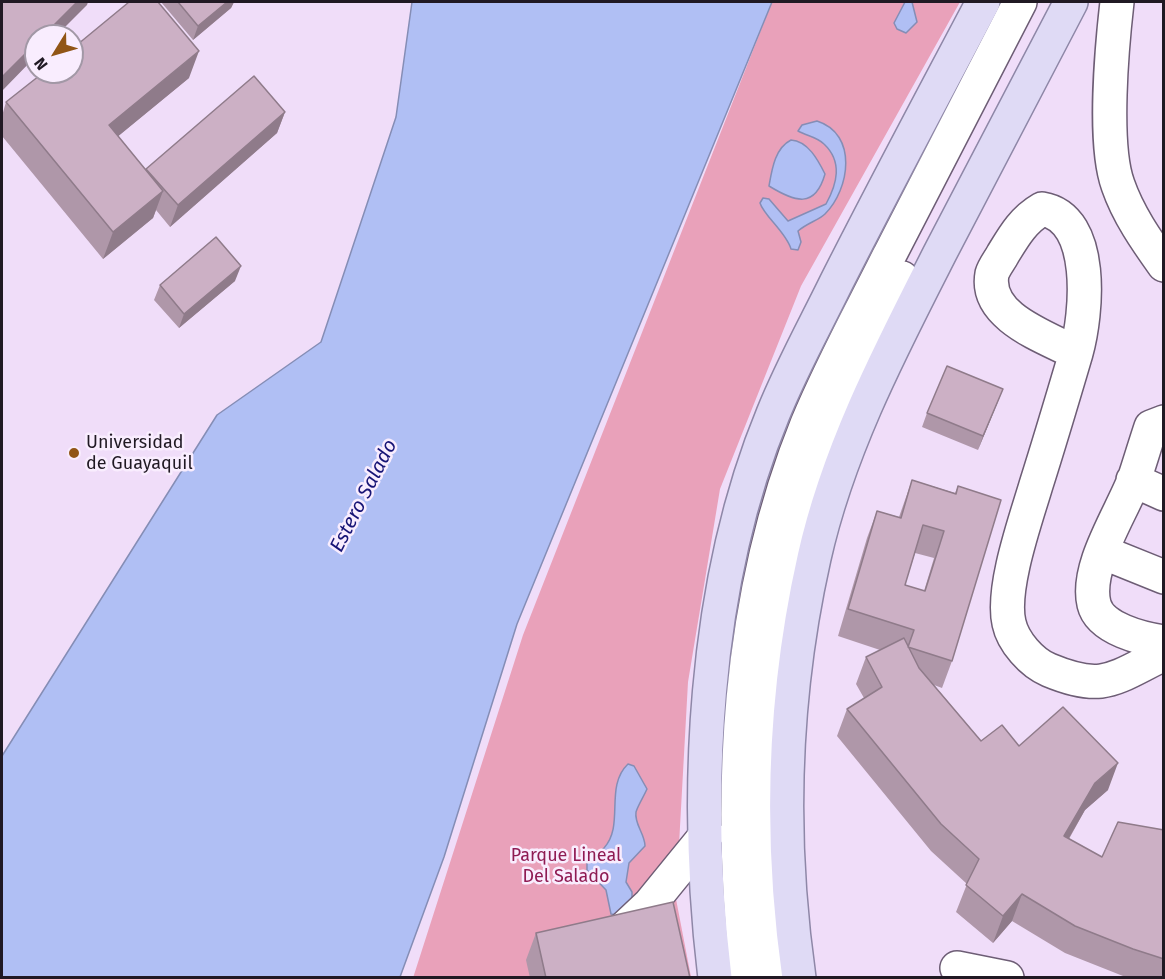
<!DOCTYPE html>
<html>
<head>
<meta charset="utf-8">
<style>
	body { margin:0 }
	#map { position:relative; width:1165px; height:979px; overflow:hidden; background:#f0ddf9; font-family:"Fira Sans",sans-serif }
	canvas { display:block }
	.frame { position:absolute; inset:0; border:3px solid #201923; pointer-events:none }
	.north { position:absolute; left:24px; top:24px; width:60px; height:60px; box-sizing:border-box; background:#f9edfe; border:2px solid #a298a6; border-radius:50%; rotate:233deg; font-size:16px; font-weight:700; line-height:24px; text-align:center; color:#201923 }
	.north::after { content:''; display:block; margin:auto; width:21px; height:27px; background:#915516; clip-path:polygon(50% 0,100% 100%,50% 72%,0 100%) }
</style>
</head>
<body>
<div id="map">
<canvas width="1165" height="979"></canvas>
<div class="frame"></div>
<div class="north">N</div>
</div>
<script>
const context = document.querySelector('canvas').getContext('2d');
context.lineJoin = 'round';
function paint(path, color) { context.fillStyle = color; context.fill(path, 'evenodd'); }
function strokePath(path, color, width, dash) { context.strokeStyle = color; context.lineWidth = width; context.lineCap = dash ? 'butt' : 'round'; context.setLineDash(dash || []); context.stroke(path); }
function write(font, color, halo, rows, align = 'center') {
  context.font = font + ' "Fira Sans",sans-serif'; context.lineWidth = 5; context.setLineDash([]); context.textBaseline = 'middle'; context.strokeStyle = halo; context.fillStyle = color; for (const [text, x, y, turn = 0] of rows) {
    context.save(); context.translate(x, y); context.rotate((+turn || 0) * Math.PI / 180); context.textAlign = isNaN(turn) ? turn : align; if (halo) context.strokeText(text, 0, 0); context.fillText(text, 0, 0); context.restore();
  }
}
const green = new Path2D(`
	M 772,2 L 960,2 L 801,286 L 720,489 L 688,682 L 676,899 L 691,977 L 413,978 L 523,635 Z`);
const water = new Path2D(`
	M 412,2 L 772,2 L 517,624 L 444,857 L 400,977 L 2,977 L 2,756 L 217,415 L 321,342 L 396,117 Z
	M 905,2 L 912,2 L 917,22 L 906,33 L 897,29 L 894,23 Z
	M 817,121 C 858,134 850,189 825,214 C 819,220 807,223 798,231 L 801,242 L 798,250 L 791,249 C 786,232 764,216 760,203 L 763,198 L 769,199 L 788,221 L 826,204 C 837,184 843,162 824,144 C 817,137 807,136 798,131 L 802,125 Z
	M 791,140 C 808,141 818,160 825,174 C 815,209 795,202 769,186 C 772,169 775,148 791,140 Z
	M 628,764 L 634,766 L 647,789 C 644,796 638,805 636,812 C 634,824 645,834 645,846 L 629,863 L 626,882 L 632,892 L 632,900 L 621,916 L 611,914 L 606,890 L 587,870 L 587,858 C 592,855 600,852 604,848 C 625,825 604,787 628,764 Z`);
const minor = new Path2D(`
	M 1117,2 C 1112,46 1103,144 1118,185 C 1128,214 1146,240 1164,265
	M 1076,353 C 1046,337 984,317 992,274 C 994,267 1000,260 1003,254 C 1014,236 1023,220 1042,209 C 1096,218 1087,314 1076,353 C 1063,397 1050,441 1036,485 C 1026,519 1001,588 1009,623 C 1013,642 1032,663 1049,670 C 1104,693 1114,678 1164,654
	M 1164,422 L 1151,427 C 1145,445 1140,462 1134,480 C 1121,514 1085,567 1094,604 C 1100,629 1143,639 1164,642
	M 1133,480 L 1164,494
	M 1102,552 L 1164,577
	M 957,968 L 1007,978
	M 623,978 L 616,936 L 650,904 L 707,834
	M 747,978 C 727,794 737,597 807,424 C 831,366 861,312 889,256 C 933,171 977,86 1020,2
	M 773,978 C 746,795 766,599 833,427 C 853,376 877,326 902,278`);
const major = new Path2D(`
	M 715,978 C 693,797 703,583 773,414 C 791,369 815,326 836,283 C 884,188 934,95 983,2
	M 799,978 C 779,838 783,696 814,558 C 838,450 891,349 941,251 C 985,168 1028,85 1071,2`);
const wall = new Path2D(`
	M 161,2 L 234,2 L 231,8 L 193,40 Z
	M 189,78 L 118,136 L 146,170 L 285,112 L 277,133 L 170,227 L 156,210 L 153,218 L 103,259 L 2,136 L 2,116 L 6,102 Z
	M 235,281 L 179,328 L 154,300 L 160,285 Z
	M 1003,389 L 978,450 L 922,427 L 927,413 Z
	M 912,480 L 955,493 L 958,486 L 952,661 L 942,688 L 934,685 L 981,741 L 1019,746 L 1108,790 L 1085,810 L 1069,839 L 1102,857 L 1164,830 L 1164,978 L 1128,978 L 1123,976 L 1065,953 L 1012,921 L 993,943 L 956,912 L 967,884 L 931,851 L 837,736 L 847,709 L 864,698 L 856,684 L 866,657 L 880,650 L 838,636 L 867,538 L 877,511 L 899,517 ZM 915,553 L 934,558 L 924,591 L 905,585 Z
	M 536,933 L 690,978 L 530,978 L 526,960 Z`);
const shadedWall = new Path2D(`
	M 77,2 L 88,2 L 87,5 L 56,36 L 43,36 Z
	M 227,2 L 234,2 L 231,8 L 193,40 L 198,26 Z
	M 36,43 L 36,56 L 2,91 L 2,77 Z
	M 199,51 L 189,78 L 99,152 L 109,125 Z
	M 285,112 L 277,133 L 170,227 L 178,205 Z
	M 163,191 L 153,218 L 103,259 L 113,232 Z
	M 241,266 L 235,281 L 179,328 L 184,314 Z
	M 1003,389 L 997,404 L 978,450 L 983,436 Z
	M 1118,763 L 1108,790 L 1085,810 L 1054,864 L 1064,836 L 1095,783 Z
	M 1022,894 L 1012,921 L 993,943 L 1003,916 Z`);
const building = new Path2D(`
	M 2,2 L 77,2 L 43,36 L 36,36 L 36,43 L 2,77 Z
	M 129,2 L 158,2 L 199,51 L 109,125 L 163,191 L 113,232 L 6,102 L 44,72 L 72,72 L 72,49 Z
	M 178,2 L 227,2 L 198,26 Z
	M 254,76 L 285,112 L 178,205 L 146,169 Z
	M 216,237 L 241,266 L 184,314 L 160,285 Z
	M 947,366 L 1003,389 L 983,436 L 927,413 Z
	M 912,480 L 956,494 L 958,486 L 1001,500 L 952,661 L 908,647 L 914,630 L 848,609 L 877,511 L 901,518 ZM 923,525 L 944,531 L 925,591 L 905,585 Z
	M 904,638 L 919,668 L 981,741 L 1002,725 L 1019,746 L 1063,707 L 1118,763 L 1095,783 L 1064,836 L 1102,857 L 1118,822 L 1164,830 L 1164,959 L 1133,949 L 1075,926 L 1022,894 L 1003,916 L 966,885 L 979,859 L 941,824 L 847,709 L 882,687 L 866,657 Z
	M 673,902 L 690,978 L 546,978 L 536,933 Z`);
const markers = [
	[74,453,6,"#915516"]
];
const poiNames = [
	["Universidad",86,443],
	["de Guayaquil",86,464]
];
const parkNames = [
	["Parque Lineal",566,856],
	["Del Salado",566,877]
];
const waterNames = [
	["Estero Salado",364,496,-63]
];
paint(green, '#e9a1ba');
paint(water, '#b0bff4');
strokePath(water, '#858db5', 1.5);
strokePath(minor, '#6d5d75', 36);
strokePath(major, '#8e87a7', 36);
strokePath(minor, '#fff', 33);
strokePath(major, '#dfdaf5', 33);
paint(wall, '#af97a9');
paint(shadedWall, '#8f7b8a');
paint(building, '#ccb0c5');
strokePath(building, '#8f7b8a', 1.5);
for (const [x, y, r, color] of markers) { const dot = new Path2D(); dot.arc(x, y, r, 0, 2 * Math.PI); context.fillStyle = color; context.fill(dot); strokePath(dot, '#f9edfe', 2); }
write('18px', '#201923', '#f9edfe', poiNames, 'left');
write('18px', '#8f1b53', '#f9edfe', parkNames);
write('italic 20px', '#171476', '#f9edfe', waterNames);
</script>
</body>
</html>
